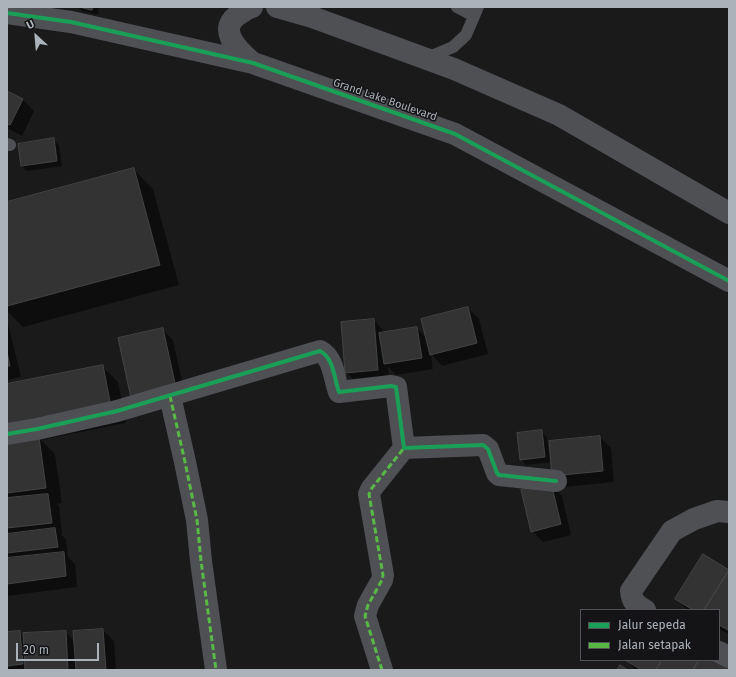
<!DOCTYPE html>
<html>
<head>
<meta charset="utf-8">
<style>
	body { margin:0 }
	#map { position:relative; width:736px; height:677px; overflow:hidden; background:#1a1a1a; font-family:"Fira Sans",sans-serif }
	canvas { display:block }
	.frame { position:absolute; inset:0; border:8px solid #acb2ba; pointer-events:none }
	.legend { position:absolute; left:580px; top:609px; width:140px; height:52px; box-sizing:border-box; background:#141416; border:1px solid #515358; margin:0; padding:5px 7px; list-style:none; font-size:12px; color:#acb2ba }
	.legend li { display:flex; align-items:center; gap:8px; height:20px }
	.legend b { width:20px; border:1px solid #515358 }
	.north { position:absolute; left:16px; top:16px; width:40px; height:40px; -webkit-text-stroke:3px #141416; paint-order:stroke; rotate:334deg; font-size:11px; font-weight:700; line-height:16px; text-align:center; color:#acb2ba }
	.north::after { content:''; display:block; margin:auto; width:14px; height:18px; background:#acb2ba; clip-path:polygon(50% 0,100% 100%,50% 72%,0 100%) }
	.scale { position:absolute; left:16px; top:643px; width:83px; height:18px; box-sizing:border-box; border:2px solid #acb2ba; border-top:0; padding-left:5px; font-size:12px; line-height:14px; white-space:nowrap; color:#acb2ba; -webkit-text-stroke:3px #141416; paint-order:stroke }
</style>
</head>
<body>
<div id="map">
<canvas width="736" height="677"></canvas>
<div class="frame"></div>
<ul class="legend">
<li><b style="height:5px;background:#1a9f57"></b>Jalur sepeda</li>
<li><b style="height:5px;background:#58b947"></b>Jalan setapak</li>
</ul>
<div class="north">U</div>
<div class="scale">20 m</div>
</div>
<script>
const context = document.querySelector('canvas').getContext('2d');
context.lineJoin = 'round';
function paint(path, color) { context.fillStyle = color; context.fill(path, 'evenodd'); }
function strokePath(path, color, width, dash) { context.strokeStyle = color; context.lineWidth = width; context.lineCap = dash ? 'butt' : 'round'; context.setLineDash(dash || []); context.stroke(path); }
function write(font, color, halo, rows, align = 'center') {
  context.font = font + ' "Fira Sans",sans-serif'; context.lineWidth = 3; context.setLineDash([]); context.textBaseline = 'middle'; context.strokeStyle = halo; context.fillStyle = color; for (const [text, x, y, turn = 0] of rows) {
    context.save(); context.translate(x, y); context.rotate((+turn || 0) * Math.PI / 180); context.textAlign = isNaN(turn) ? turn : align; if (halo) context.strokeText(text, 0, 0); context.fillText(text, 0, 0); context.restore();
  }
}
const shadow = new Path2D(`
	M 78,7 L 99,7 L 98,15 L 82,11 Z
	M 7,92 L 23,100 L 34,111 L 22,136 L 7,128 Z
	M 53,139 L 59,145 L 62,166 L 27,171 L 22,166 Z
	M 133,169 L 153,189 L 179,285 L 23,327 L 7,311 L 7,203 Z
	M 468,308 L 479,319 L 488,354 L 442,366 L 431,354 L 433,369 L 396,375 L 388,367 L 389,380 L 357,383 L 346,372 L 374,320 L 385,333 L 417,329 L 427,338 Z
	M 7,319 L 21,377 L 7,380 Z
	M 162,329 L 173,340 L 186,399 L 143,409 Z
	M 102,366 L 118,382 L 126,423 L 41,440 L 55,454 L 62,503 L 57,504 L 59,506 L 62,534 L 61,534 L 66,540 L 68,557 L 75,564 L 77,587 L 7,596 L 7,385 Z
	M 541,431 L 547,437 L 550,462 L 526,465 L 521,459 Z
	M 600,437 L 611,448 L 614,482 L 564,487 L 553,475 Z
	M 550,484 L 562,496 L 571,535 L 543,542 L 532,531 Z
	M 729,571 L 729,634 L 719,629 L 719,610 L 687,610 L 677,599 Z
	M 103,630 L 114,641 L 116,670 L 7,670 L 7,633 L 19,632 L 24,637 L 66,632 L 74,641 Z
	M 626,660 L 729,670 L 636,670 Z`);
const building = new Path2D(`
	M 80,7 L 93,7 L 92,10 Z
	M 7,91 L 23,99 L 10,125 L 7,124 Z
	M 54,138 L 57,161 L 21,166 L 18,144 Z
	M 134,168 L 160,265 L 7,306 L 7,202 Z
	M 468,307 L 477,343 L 430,355 L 421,319 Z
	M 374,319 L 378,370 L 345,373 L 341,322 Z
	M 417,327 L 422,358 L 384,364 L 379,333 Z
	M 163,328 L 176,388 L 131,398 L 118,338 Z
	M 7,352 L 10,366 L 7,366 Z
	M 103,365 L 111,407 L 7,428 L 7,384 Z
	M 542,430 L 545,457 L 520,460 L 517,433 Z
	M 600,436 L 603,471 L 552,476 L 549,441 Z
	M 39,437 L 46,488 L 7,493 L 7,442 Z
	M 551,483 L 561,524 L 531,532 L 521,490 Z
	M 48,494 L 52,523 L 7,528 L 7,498 Z
	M 55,528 L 58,547 L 7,553 L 7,534 Z
	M 64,552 L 66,576 L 7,584 L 7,558 Z
	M 703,554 L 729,570 L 704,610 L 693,610 L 675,599 Z
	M 729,570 L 729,628 L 728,630 L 719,625 L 719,610 L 704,610 Z
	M 103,629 L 106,670 L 76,670 L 73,631 Z
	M 20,631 L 23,664 L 7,666 L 7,632 Z
	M 66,631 L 68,670 L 25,670 L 23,633 Z
	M 625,660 L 662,660 L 656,670 L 642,670 Z
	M 662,660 L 699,660 L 693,670 L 656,670 Z
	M 699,660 L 719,660 L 729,666 L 729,670 L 693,670 Z
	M 620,665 L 628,670 L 617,670 Z`);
const service = new Path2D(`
	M 457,7 L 474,16
	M 427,58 L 453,47 L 466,35 L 478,7
	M 7,144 L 10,145`);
const minor = new Path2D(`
	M 170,396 L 185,462 L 197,520 L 201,561 L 216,670
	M 7,434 L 37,429 L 117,411 L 320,351 C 334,358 334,379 339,392 L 391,386 L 396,387 L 404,448 L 483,445 L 488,449 L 497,473 L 499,475 L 556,481
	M 645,610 C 636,605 632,602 631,591 L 672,531 L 694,519 L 717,511 L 729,512
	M 719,652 L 729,657
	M 382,670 L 365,616 L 368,605 L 382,580 L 383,575 L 369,494 L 372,488 L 404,448`);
const tertiary = new Path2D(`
	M 252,7 C 248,8 245,10 241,13 C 215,28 237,50 253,63
	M 277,7 L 312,17 L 454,69 L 559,115 L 729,213
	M 7,13 L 71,22 L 253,63 L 455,134 L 729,281`);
const quiet = new Path2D(`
	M 170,396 L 185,462 L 197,520 L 201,561 L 216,670
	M 382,670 L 365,616 L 368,605 L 382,580 L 383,575 L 369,494 L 372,488 L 404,448`);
const cycleway = new Path2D(`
	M 7,13 L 71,22 L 253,63 L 455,134 L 729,281
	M 7,434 L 37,429 L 117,411 L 320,351 C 334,358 334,379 339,392 L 391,386 L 396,387 L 404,448 L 483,445 L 488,449 L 497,473 L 499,475 L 556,481`);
const streetNames = [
	["Grand Lake Boulevard",385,100,19]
];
paint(shadow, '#0007');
paint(building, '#333334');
strokePath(building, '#424446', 1);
strokePath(service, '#4e5053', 12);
strokePath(minor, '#4e5053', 22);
strokePath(tertiary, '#4e5053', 22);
strokePath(quiet, '#58b947', 3, [6, 3]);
strokePath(cycleway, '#1a9f57', 4);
write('11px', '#acb2ba', '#141416', streetNames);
</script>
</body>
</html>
